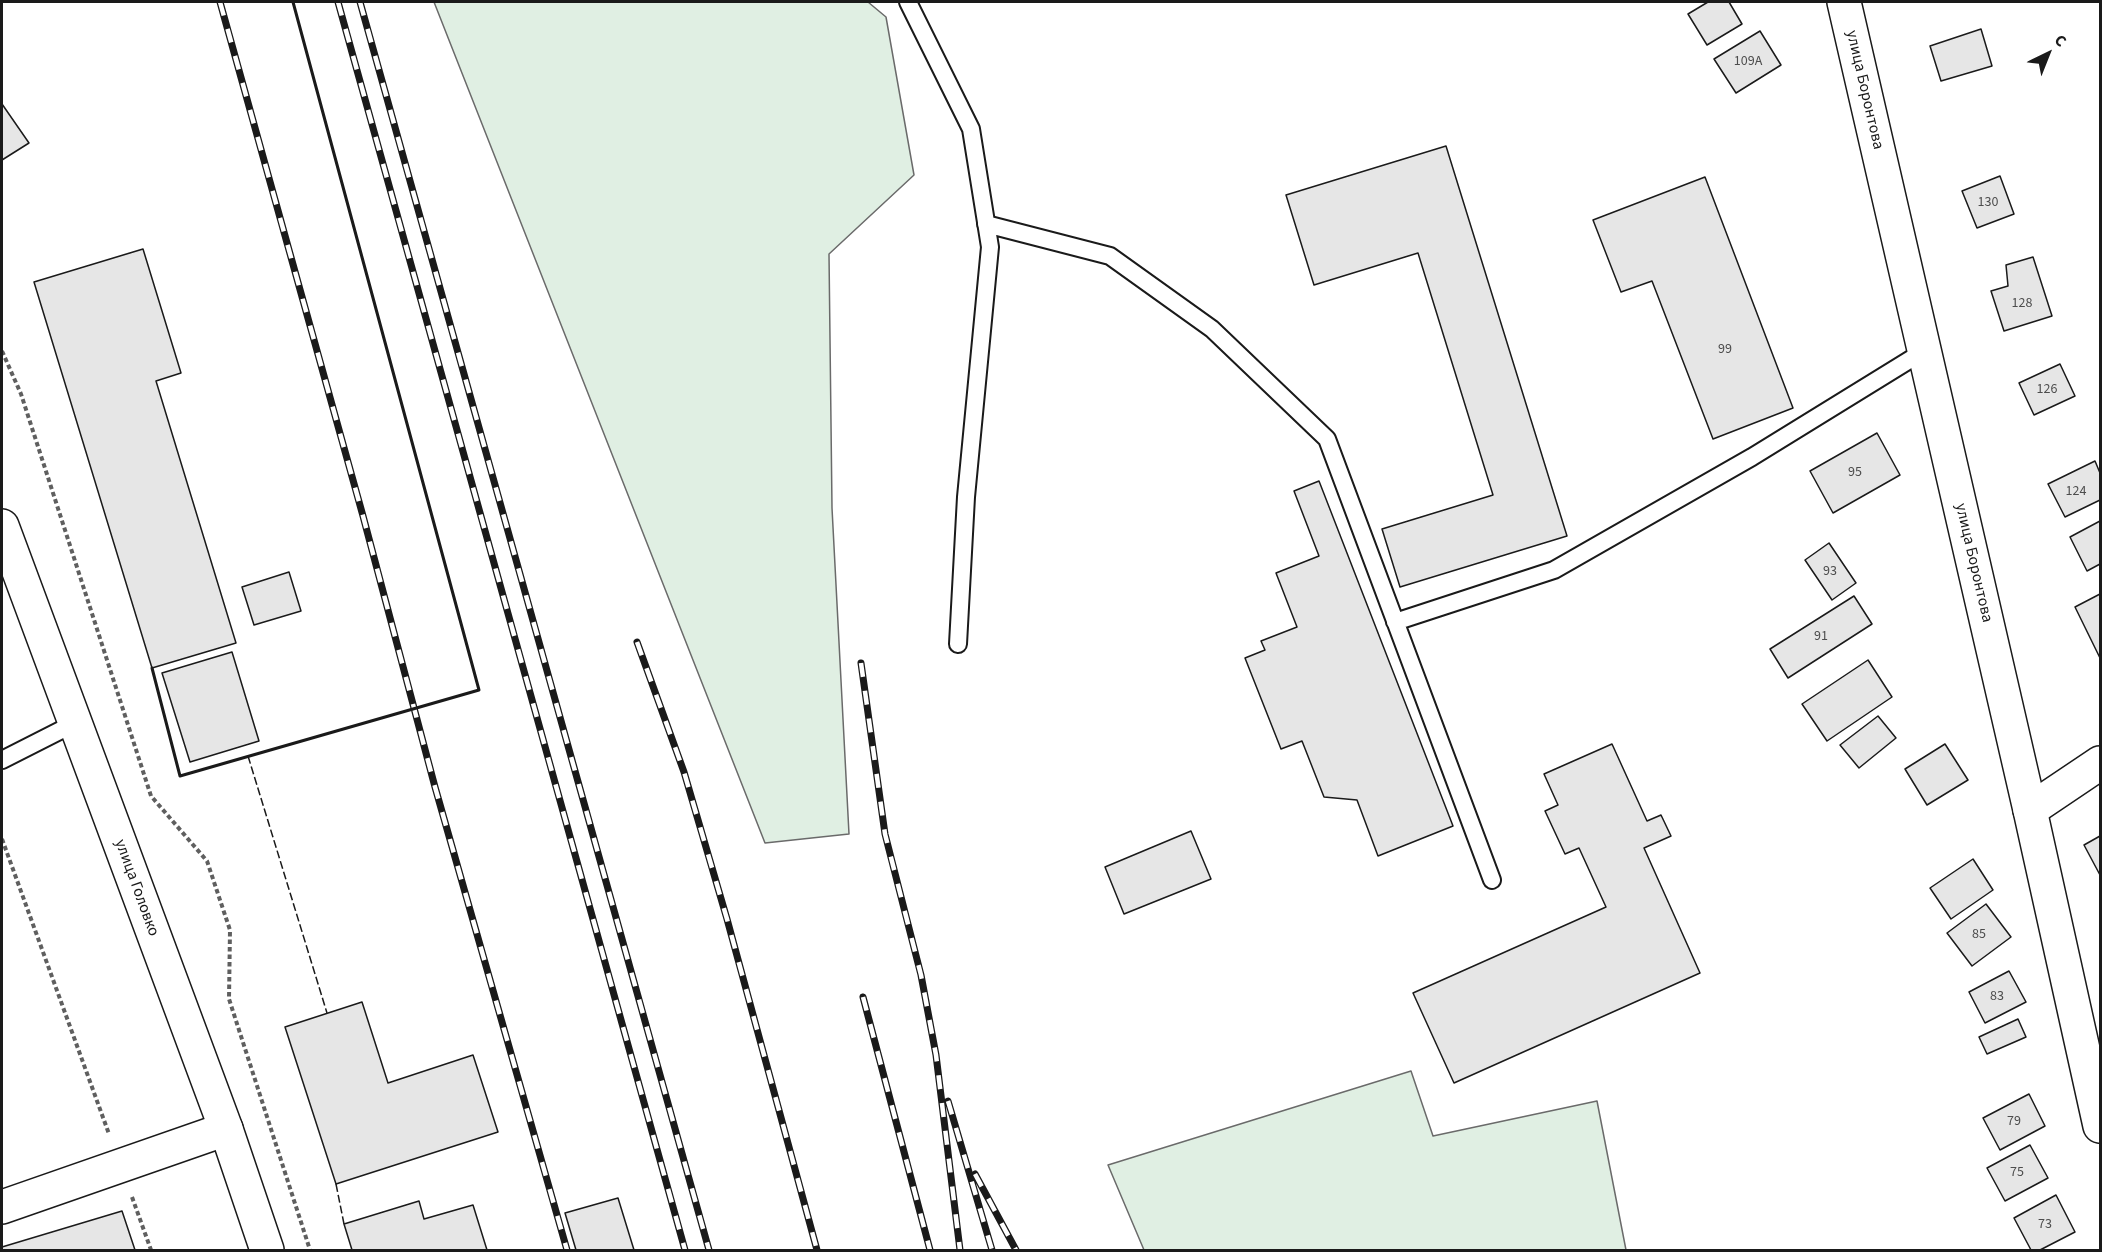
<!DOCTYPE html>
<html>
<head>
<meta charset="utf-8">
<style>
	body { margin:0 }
	#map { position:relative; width:2102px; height:1252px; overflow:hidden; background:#fff; font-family:"Source Sans 3",sans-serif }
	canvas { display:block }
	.frame { position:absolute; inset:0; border:3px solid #1a1a1a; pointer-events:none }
	.north { position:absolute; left:2018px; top:24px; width:60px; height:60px; -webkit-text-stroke:4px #fff; paint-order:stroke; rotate:43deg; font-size:16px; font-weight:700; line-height:24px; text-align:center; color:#1a1a1a }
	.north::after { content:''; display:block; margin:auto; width:21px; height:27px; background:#1a1a1a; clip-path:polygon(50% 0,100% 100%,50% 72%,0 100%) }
</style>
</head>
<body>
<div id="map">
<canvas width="2102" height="1252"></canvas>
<div class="frame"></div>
<div class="north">С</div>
</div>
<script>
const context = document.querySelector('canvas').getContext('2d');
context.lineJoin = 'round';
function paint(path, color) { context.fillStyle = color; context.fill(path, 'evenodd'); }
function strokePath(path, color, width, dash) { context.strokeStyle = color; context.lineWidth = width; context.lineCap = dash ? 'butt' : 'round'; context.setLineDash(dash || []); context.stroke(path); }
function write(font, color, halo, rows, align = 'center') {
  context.font = font + ' "Source Sans 3",sans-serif'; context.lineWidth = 4.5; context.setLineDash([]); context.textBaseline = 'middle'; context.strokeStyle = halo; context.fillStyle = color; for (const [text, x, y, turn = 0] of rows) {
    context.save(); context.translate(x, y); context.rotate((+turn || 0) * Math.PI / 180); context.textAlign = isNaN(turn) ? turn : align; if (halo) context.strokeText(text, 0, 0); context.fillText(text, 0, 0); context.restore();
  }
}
const green = new Path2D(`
	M 434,2 L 868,2 L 886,17 L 914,175 L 829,254 L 832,508 L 849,834 L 765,843 Z
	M 1411,1071 L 1433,1136 L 1597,1101 L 1626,1250 L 1144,1250 L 1108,1165 Z`);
const building = new Path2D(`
	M 1708,2 L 1729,2 L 1742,24 L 1707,45 L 1688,14 Z
	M 1981,29 L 1992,66 L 1941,81 L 1930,46 Z
	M 1760,31 L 1781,65 L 1736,93 L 1714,59 Z
	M 2,104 L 29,143 L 2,160 Z
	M 1446,146 L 1567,536 L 1400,587 L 1382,529 L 1493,495 L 1418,253 L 1314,285 L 1286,195 Z
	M 2000,176 L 2014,214 L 1977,228 L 1962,191 Z
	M 1705,177 L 1793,408 L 1713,439 L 1652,281 L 1621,292 L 1593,220 Z
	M 143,249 L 181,373 L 156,381 L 236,643 L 152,668 L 34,282 Z
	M 2033,257 L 2052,316 L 2004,331 L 1991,291 L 2008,286 L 2006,265 Z
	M 2060,364 L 2075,396 L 2034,415 L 2019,383 Z
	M 1877,433 L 1900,475 L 1833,513 L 1810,471 Z
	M 2095,461 L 2100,473 L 2100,500 L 2065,517 L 2048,484 Z
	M 1319,481 L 1453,826 L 1378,856 L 1357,800 L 1324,797 L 1302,741 L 1281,749 L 1245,658 L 1265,650 L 1261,641 L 1297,627 L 1276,573 L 1319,556 L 1294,491 Z
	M 2100,521 L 2100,564 L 2087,571 L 2070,537 Z
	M 1829,543 L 1856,583 L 1832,600 L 1805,560 Z
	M 289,572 L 301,611 L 254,625 L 242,587 Z
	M 2100,594 L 2100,658 L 2075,607 Z
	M 1854,596 L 1872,624 L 1788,678 L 1770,649 Z
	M 232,652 L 259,741 L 190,762 L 162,673 Z
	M 1868,660 L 1892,697 L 1827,741 L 1802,704 Z
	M 1878,716 L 1896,738 L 1859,768 L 1840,745 Z
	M 1612,744 L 1647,821 L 1661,815 L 1671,836 L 1644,848 L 1700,973 L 1454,1083 L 1413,993 L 1606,907 L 1579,848 L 1565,854 L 1545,811 L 1558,805 L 1544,774 Z
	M 1945,744 L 1968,780 L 1927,805 L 1905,769 Z
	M 1191,831 L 1211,879 L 1124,914 L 1105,867 Z
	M 2100,836 L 2100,875 L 2084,845 Z
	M 1973,859 L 1993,890 L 1951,919 L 1930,888 Z
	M 1986,904 L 2011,937 L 1972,966 L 1947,933 Z
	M 2009,971 L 2026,1002 L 1985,1023 L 1969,992 Z
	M 362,1002 L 388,1083 L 473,1055 L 498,1132 L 336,1184 L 285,1027 Z
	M 2018,1019 L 2026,1037 L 1987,1054 L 1979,1037 Z
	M 2029,1094 L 2045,1126 L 2000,1150 L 1983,1118 Z
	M 2030,1145 L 2048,1178 L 2005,1201 L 1987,1168 Z
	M 2056,1195 L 2075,1232 L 2040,1250 L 2031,1250 L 2014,1218 Z
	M 618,1198 L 634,1250 L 576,1250 L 565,1213 Z
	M 419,1201 L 424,1219 L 473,1205 L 487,1250 L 352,1250 L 344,1224 Z
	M 122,1211 L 135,1250 L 2,1250 L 2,1247 Z`);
const path = new Path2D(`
	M 2,351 L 21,394 L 151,796 L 207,861 L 230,930 L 229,999 L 310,1250
	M 2,839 L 109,1134
	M 132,1197 L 151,1250`);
const lane = new Path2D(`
	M 908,2 L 971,129 L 990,247 L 966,497 L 958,644
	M 986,224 L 1110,256 L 1212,329 L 1327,439 L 1492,880
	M 1395,622 L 1554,570 L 1752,457 L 1924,351
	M 2,760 L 75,723`);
const street = new Path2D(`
	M 2030,810 L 2100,763
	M 2,1207 L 226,1129`);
const secondary = new Path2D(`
	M 1844,2 L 2030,810 L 2100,1126
	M 2,526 L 226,1129 L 267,1250`);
const rail = new Path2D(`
	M 220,2 L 363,516 L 435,787 L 567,1250
	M 338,2 L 685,1250
	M 360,2 L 709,1250
	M 637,642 L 684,772 L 727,919 L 817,1250
	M 861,663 L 885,834 L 921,975 L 936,1055 L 960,1250
	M 863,997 L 930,1250
	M 948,1101 L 992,1250
	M 975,1174 L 1016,1250`);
const fence = new Path2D(`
	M 248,756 L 327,1013
	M 336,1184 L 344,1224`);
const wall = new Path2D(`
	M 152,668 L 180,776 L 479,690 L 293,2`);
const numberNames = [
	["109А",1748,62],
	["130",1988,203],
	["128",2022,304],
	["99",1725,350],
	["126",2047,390],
	["95",1855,473],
	["124",2076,492],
	["93",1830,572],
	["91",1821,637],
	["85",1979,935],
	["83",1997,997],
	["79",2014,1122],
	["75",2017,1173],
	["73",2045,1225]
];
const streetNames = [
	["улица Боронтова",1864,90,77],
	["улица Боронтова",1973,563,77],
	["улица Головко",136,888,70]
];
paint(green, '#e0efe3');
strokePath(green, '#6a6a6a', 1.5);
paint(building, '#e6e6e6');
strokePath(building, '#1a1a1a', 1.5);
strokePath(lane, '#1a1a1a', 20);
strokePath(street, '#1a1a1a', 36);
strokePath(secondary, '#1a1a1a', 36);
strokePath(path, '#5f5f5f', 4, [4.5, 3]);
strokePath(lane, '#fff', 16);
strokePath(street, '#fff', 33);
strokePath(secondary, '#fff', 33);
strokePath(rail, '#1a1a1a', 7);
strokePath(rail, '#fff', 4.5, [14]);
strokePath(fence, '#1a1a1a', 1.5, [8, 3]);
strokePath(wall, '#1a1a1a', 3);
write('14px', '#4d4d4d', null, numberNames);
write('16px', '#1a1a1a', '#fff', streetNames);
</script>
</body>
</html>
